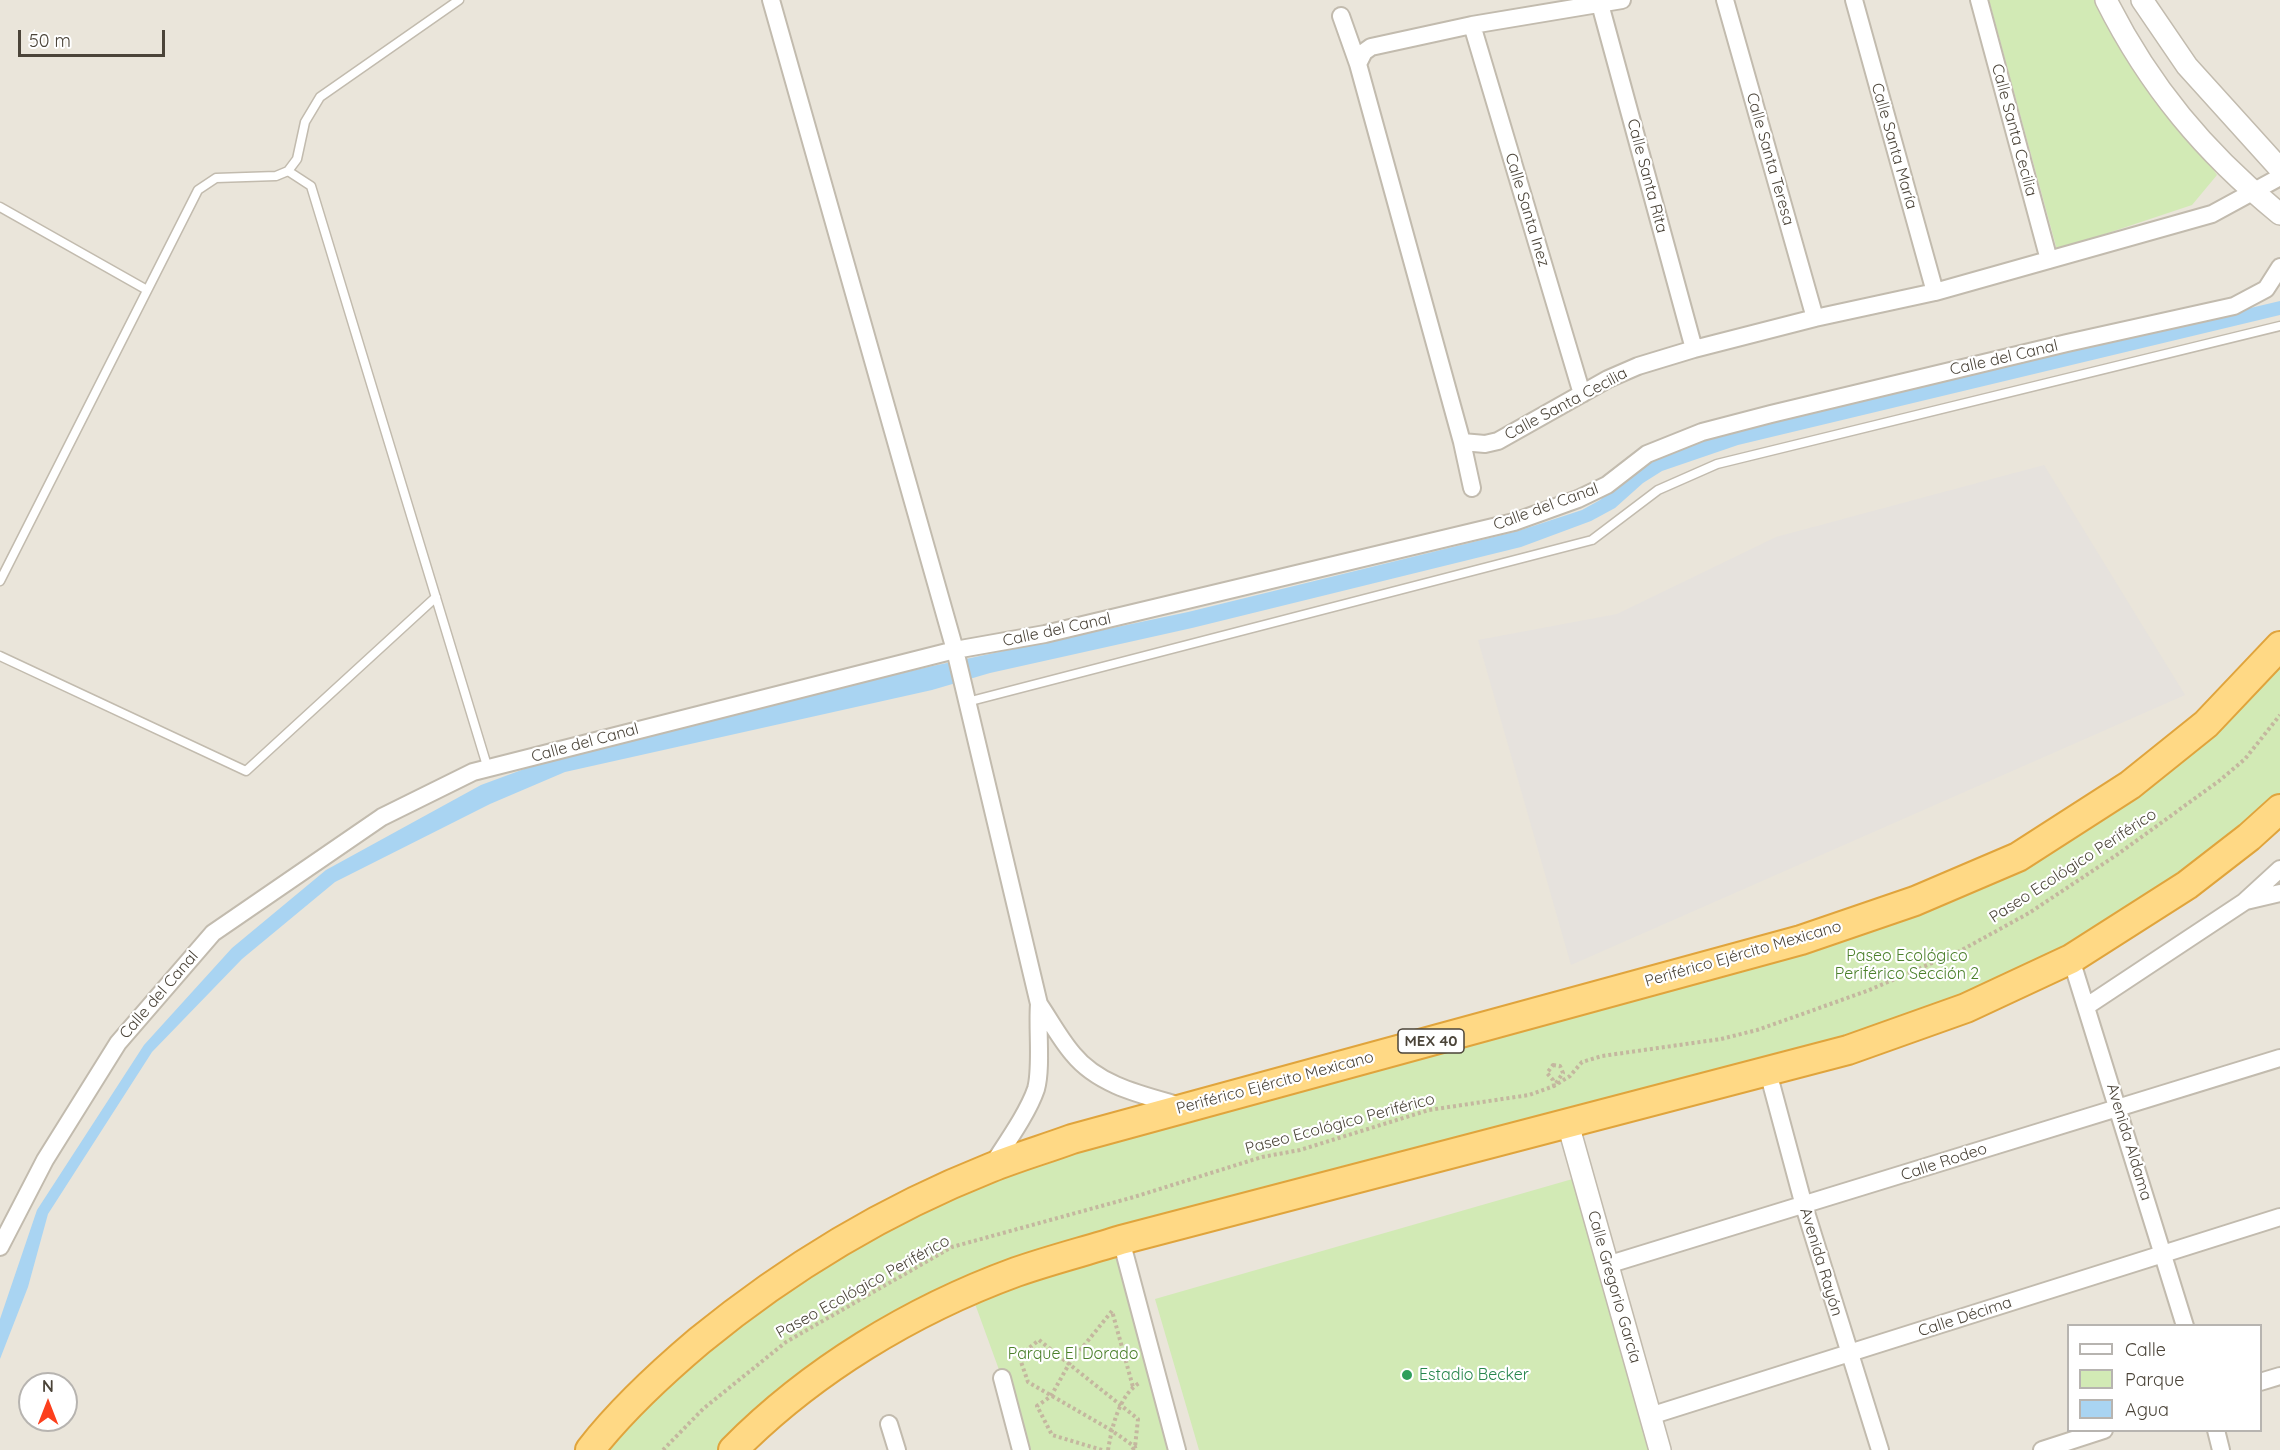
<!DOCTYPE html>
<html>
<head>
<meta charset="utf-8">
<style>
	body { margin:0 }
	#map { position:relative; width:2280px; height:1450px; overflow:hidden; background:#f6f3ec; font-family:Quicksand,sans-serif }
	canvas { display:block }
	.legend { position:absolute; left:2067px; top:1324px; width:195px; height:108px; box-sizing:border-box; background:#fff; border:2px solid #b7b4b0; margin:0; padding:8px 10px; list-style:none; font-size:18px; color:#4b4439 }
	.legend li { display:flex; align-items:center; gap:12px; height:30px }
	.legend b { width:30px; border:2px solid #b7b4b0 }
	.north { position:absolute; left:18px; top:1372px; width:60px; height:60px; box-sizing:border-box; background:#fff; border:2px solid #b7b4b0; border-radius:50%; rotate:0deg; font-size:16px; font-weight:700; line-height:24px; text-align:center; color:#4b4439 }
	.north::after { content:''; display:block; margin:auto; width:21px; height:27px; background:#fc3f1d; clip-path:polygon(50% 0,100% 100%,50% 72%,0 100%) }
	.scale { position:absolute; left:18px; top:30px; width:147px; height:27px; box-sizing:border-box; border:3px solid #4b4439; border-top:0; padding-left:8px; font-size:18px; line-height:21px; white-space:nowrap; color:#4b4439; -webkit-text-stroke:4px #fff; paint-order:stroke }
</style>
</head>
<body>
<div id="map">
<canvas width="2280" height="1450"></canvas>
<ul class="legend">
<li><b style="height:8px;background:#fff"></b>Calle</li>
<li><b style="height:16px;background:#d2eab5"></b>Parque</li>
<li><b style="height:16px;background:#a9d4f2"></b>Agua</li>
</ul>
<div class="north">N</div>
<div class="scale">50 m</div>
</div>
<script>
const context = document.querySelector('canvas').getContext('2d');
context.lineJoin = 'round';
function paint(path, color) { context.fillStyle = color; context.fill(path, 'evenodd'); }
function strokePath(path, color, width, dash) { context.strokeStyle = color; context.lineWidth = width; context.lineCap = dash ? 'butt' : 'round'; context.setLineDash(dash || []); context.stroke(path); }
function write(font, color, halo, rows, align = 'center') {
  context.font = font + ' Quicksand,sans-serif'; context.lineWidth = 4.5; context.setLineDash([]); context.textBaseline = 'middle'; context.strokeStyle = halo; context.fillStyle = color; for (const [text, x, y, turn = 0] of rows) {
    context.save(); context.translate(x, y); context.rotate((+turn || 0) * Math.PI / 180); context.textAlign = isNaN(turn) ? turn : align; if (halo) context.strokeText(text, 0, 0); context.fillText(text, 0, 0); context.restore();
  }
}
const residential = new Path2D(`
	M 0,0 L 2280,0 L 2280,1450 L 0,1450 ZM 2068,1326 L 2260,1326 L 2260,1430 L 2068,1430 ZM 30,1384 L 66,1384 L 66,1420 L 30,1420 Z`);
const industrial = new Path2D(`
	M 2044,465 L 2185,695 L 1571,965 L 1478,640 L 1617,614 L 1776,537 Z`);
const green = new Path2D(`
	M 1989,0 L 2098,0 L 2217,175 L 2192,205 L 2057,250 Z
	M 2280,651 L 2280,807 L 2104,932 L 1994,991 L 910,1318 L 730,1450 L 596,1450 L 733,1316 L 992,1169 L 2021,860 Z
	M 1583,1176 L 1657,1450 L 1199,1450 L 1155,1299 Z
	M 1122,1249 L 1176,1450 L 1022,1450 L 1002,1378 L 974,1301 Z`);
const water = new Path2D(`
	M 2280,301 L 2280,315 L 1738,445 L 1662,471 L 1643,483 L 1615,508 L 1591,521 L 1521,547 L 1192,628 L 990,673 L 932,690 L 565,772 L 490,804 L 335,882 L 242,959 L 152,1052 L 48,1214 L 28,1287 L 0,1359 L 0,1319 L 37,1210 L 144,1045 L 232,948 L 326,870 L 481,785 L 554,758 L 726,715 L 928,667 L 1188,612 L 1518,531 L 1582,510 L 1600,500 L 1633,472 L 1657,456 L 1737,429 Z`);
const path = new Path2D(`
	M 1553,1065 L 1560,1066 L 1563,1073 L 1554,1086 L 1553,1080 L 1547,1073 Z
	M 663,1450 L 703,1409 L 786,1342 L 952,1247 L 1134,1197 L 1262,1157 L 1300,1150 L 1429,1110 L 1529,1095 L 1554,1086 L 1570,1076 L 1582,1062 L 1602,1056 L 1721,1039 L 1757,1030 L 1867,991 L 1960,951 L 2029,913 L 2118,854 L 2219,781 L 2245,759 L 2280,715
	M 1102,1450 L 1052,1435 L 1037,1406 L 1051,1396 L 1069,1364 L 1112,1311 L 1133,1387
	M 1108,1450 C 1112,1427 1119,1394 1141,1382
	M 1132,1450 L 1135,1447 L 1138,1419 L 1039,1340 L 1019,1356 L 1028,1382 L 1111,1430 L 1135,1447 L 1136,1450`);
const service = new Path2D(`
	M 288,171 L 311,186 L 488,769
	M 0,207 L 147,290
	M 0,581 L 198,190 L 216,178 L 276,176 L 288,171 L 297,159 L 305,122 L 320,97 L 459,0
	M 0,656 L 246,771 L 436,597
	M 967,702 L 1592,540 L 1658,490 L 1717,464 L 2280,326`);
const minor = new Path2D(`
	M 771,0 L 955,650 L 1039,1004 C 1037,1028 1042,1068 1036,1089 C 1028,1113 1005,1145 991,1167
	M 1725,0 L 1815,318
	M 1854,0 L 1935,292
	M 1979,0 L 2049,260
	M 1600,4 L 1694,349
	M 1341,16 L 1358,64 L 1462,442 L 1472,488
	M 1472,25 L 1582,394
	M 1358,64 L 1364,52 L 1371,47 L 1472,25 L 1622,0
	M 1462,442 L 1485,444 L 1498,441 L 1608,379 L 1638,366 L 1694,349 L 1815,318 L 1935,292 L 2212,214 L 2280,177
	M 2246,901 L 2280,893
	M 2071,959 L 2185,1326
	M 1039,1004 C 1050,1020 1060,1039 1073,1054 C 1099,1086 1143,1095 1181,1106
	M 2087,1006 L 2244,902 L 2280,869
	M 1768,1072 L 1804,1206 L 1880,1450
	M 1121,1240 L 1177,1450
	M 0,1247 L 45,1160 L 118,1043 L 213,933 L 382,817 L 473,772 L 955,650 L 1045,634 L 1514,522 L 1578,499 L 1607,485 L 1647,454 L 1702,432 L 1771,414 L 2067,343 L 2234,306 L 2266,289 L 2280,267
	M 1607,1265 C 1832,1198 2055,1125 2280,1058
	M 1002,1378 L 1021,1450
	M 2260,1382 L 2280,1376
	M 1650,1416 L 2280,1217
	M 889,1424 L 897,1450
	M 2216,1430 L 2221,1450
	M 2042,1450 L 2104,1430`);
const tertiary = new Path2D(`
	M 2106,0 C 2149,86 2205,153 2280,214
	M 2142,0 L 2187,66 L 2280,169
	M 1568,1124 L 1660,1450`);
const trunk = new Path2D(`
	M 590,1450 C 621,1410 660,1374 699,1341 C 787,1269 884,1210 990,1168 C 1017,1157 1045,1149 1072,1139 L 1801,940 L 1915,901 L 2018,857 L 2130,785 L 2206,724 L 2280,646
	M 733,1450 C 811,1371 912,1310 1016,1272 C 1050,1260 1086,1251 1121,1240 L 1848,1050 L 1966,1008 L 2071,959 L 2187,885 L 2249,837 L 2280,809`);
const markers = [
	[1407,1375,6,"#2e9e5b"]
];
const shields = [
	[1431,1041,66]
];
const shieldNames = [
	["MEX 40",1431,1041]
];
const streetNames = [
	["Calle Santa Cecilia",2014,130,75],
	["Calle Santa María",1894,146,74],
	["Calle Santa Teresa",1770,159,74],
	["Calle Santa Rita",1647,176,75],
	["Calle Santa Inez",1527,210,73],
	["Calle del Canal",2004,358,-13],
	["Calle Santa Cecilia",1566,404,-28],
	["Calle del Canal",1546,507,-20],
	["Calle del Canal",1057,630,-12],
	["Calle del Canal",585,743,-15],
	["Paseo Ecológico Periférico",2073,866,-33],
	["Periférico Ejército Mexicano",1743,954,-16],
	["Calle del Canal",159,995,-49],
	["Periférico Ejército Mexicano",1275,1083,-15],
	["Paseo Ecológico Periférico",1340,1124,-15],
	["Avenida Aldama",2129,1142,73],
	["Calle Rodeo",1944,1162,-18],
	["Avenida Rayón",1821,1262,73],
	["Paseo Ecológico Periférico",863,1287,-29],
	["Calle Gregorio García",1614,1287,74],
	["Calle Décima",1965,1317,-18]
];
const parkNames = [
	["Paseo Ecológico",1907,956],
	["Periférico Sección 2",1907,974],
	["Parque El Dorado",1073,1354]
];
const leisureNames = [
	["Estadio Becker",1419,1375]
];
paint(residential, '#eae5da');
paint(industrial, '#e6e2dd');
paint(green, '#d2eab5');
paint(water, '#a9d4f2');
strokePath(service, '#c2bbae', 11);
strokePath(minor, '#c2bbae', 20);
strokePath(tertiary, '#c2bbae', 24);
strokePath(trunk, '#e0a43c', 32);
strokePath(path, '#c4b79f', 4, [3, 3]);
strokePath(service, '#fff', 8);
strokePath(minor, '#fff', 16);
strokePath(tertiary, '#fff', 21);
strokePath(trunk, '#ffd985', 28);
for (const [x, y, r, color] of markers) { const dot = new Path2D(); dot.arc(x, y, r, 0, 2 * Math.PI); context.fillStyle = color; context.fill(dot); strokePath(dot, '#fff', 2); }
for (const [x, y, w] of shields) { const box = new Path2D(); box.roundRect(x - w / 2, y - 12, w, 24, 4.5); context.fillStyle = '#fff'; context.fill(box); strokePath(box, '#4b4439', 1.5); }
write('bold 15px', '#4b4439', null, shieldNames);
write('16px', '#4b4439', '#fff', streetNames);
write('16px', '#4a7f2a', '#fff', parkNames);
write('16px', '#27864d', '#fff', leisureNames, 'left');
</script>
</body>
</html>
